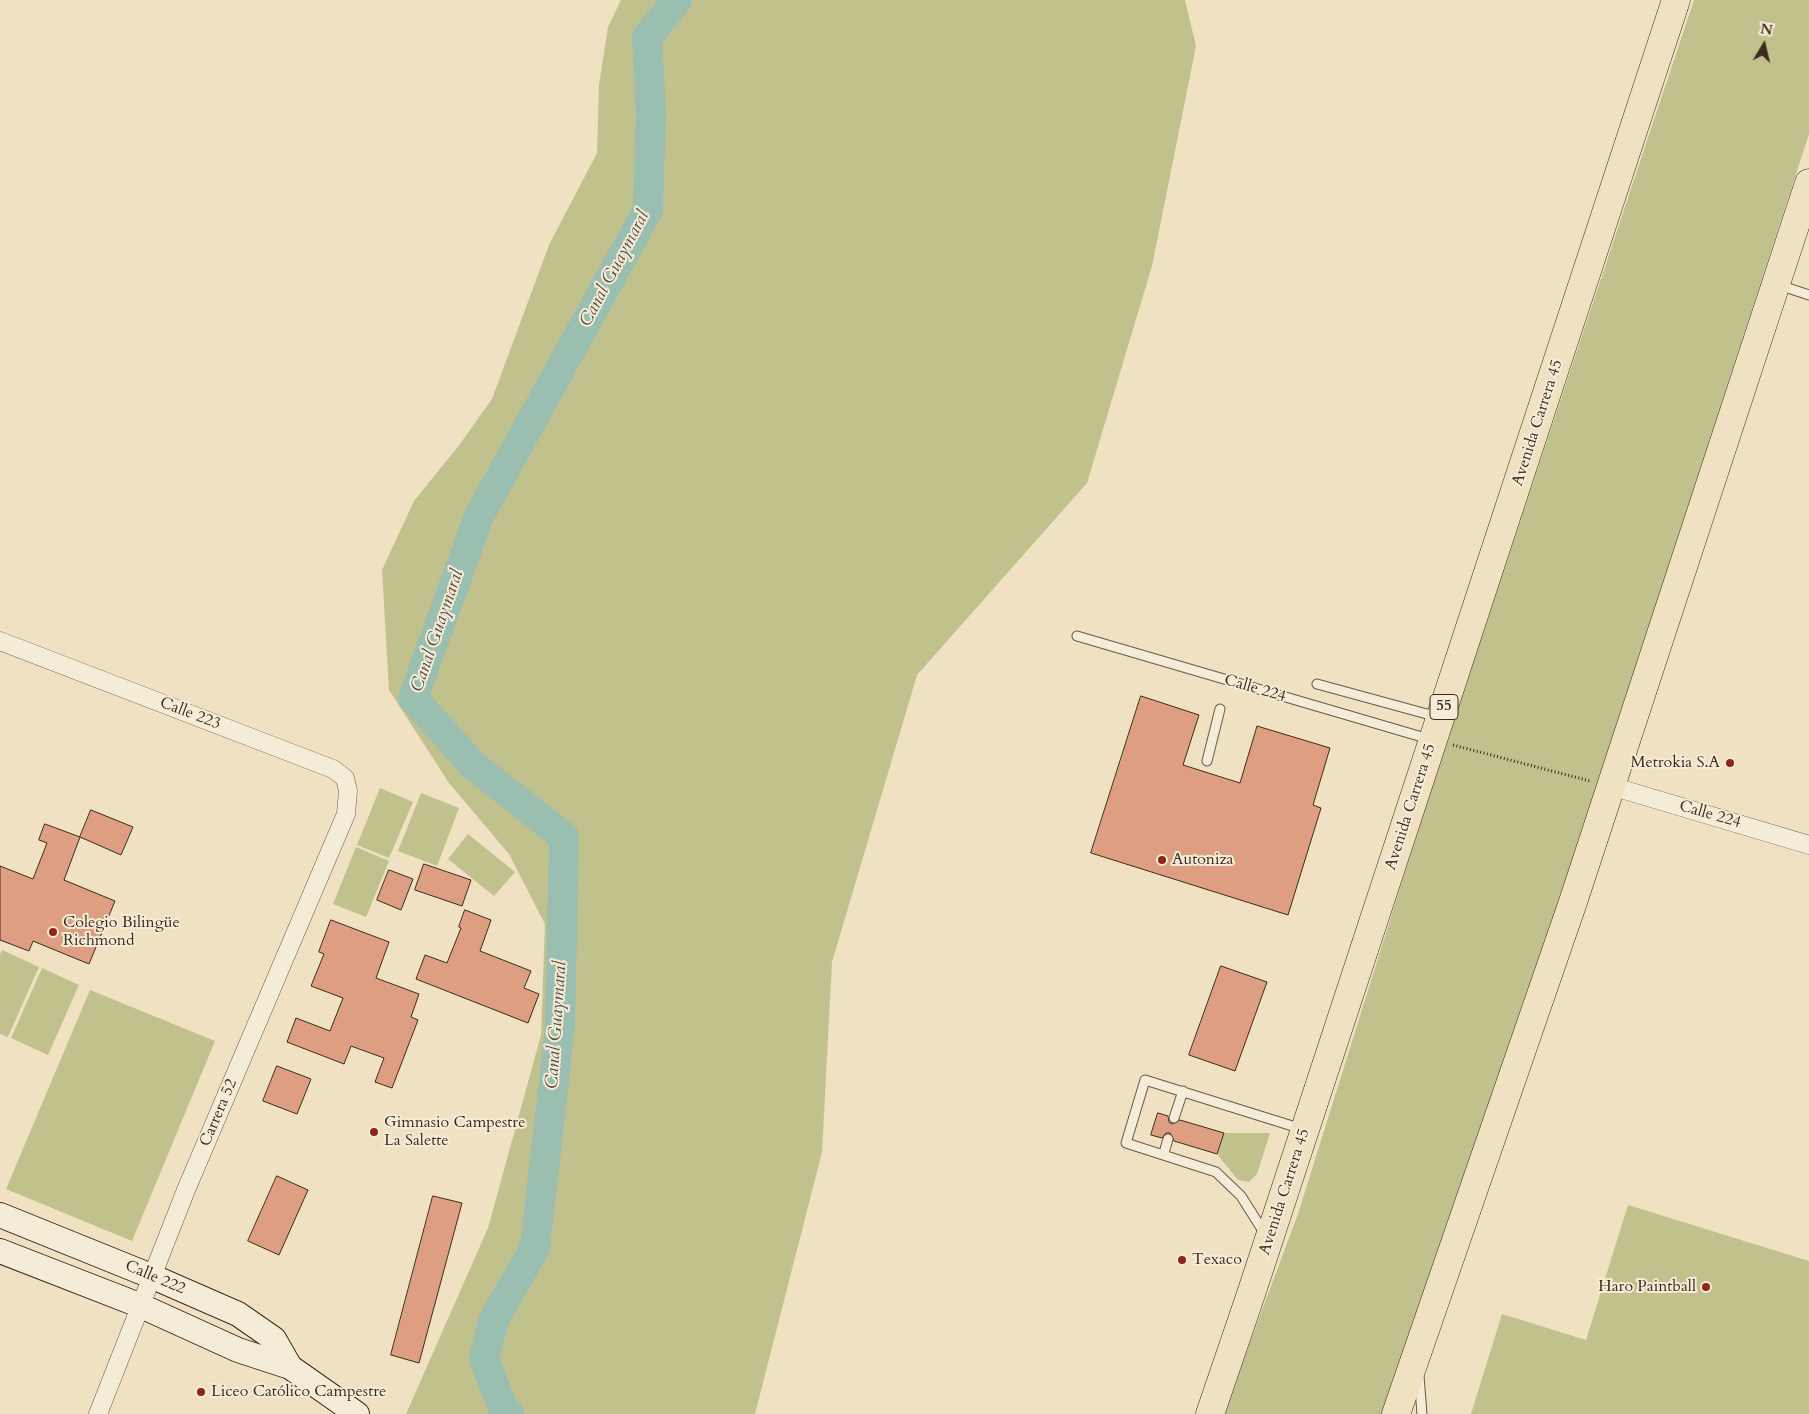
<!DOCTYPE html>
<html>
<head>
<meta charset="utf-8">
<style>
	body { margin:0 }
	#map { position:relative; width:1809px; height:1414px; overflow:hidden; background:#efe1c1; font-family:Cardo,serif }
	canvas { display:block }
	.north { position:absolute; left:1739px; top:20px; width:50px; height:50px; -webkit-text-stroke:4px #f5ecd7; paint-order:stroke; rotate:9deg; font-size:14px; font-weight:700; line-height:20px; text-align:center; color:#3d2b1f }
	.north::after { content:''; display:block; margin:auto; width:18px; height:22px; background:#3d2b1f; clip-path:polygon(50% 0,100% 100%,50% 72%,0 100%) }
</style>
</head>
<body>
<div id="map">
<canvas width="1809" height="1414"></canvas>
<div class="north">N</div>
</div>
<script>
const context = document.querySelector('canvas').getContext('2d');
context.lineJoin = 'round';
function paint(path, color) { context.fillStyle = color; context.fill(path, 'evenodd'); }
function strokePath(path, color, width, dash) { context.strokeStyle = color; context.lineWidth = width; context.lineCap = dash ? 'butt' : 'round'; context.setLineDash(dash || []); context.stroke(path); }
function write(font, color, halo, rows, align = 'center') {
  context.font = font + ' Cardo,serif'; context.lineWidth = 4; context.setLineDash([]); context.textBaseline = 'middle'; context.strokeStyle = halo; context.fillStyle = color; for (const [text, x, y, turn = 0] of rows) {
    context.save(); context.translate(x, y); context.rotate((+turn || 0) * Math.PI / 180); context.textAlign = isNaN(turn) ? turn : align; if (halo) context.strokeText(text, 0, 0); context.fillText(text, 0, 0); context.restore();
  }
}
const green = new Path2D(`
	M 621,0 L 1185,0 L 1196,46 L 1152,266 L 1087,483 L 917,675 L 832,962 L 822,1152 L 755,1414 L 406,1414 L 488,1228 L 541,1035 L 545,924 L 509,854 L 449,783 L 389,690 L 382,570 L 414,501 L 460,444 L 492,399 L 549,245 L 597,153 L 599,85 L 608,27 Z
	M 1694,0 L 1809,0 L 1809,134 L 1591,804 L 1435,1270 L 1384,1414 L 1223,1414 L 1298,1214 L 1431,789 Z
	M 380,788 L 413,802 L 389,858 L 357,845 Z
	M 421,793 L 459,808 L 437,866 L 398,851 Z
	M 468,834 L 515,872 L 494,896 L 448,859 Z
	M 356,847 L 389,861 L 366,917 L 333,904 Z
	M 2,950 L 39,967 L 8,1037 L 0,1034 L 0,955 Z
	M 42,968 L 79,985 L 48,1055 L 11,1038 Z
	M 90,990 L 215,1041 L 132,1241 L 6,1189 Z
	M 1224,1133 L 1270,1133 L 1257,1174 L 1249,1182 L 1238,1180 L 1217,1154 Z
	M 1628,1205 L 1809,1261 L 1809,1414 L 1471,1414 L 1502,1314 L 1586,1340 Z`);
const river = new Path2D(`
	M 509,1414 L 503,1408 L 484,1359 L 494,1319 L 535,1248 L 560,1026 L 564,837 L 473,765 L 413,698 L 479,516 L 648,210 L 651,114 L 647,37 L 677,0`);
const building = new Path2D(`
	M 1141,696 L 1199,715 L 1183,765 L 1240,783 L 1257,726 L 1330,748 L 1313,805 L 1321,808 L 1288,915 L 1091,853 Z
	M 91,810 L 133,827 L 121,855 L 80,837 Z
	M 45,824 L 80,837 L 64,880 L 115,901 L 89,964 L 33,941 L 29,951 L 0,940 L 0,866 L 33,879 L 47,843 L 39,840 Z
	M 424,864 L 471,880 L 462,906 L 415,890 Z
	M 389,870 L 413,879 L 401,910 L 377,900 Z
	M 465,910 L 491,920 L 480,951 L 531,971 L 524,988 L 539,994 L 528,1023 L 416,979 L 425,955 L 447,963 L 461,928 L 459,927 Z
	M 331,920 L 389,942 L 376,978 L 419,994 L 411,1017 L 418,1020 L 392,1088 L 375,1082 L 384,1058 L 351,1046 L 344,1064 L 287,1042 L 296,1018 L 330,1031 L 343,998 L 311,986 L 324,954 L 319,952 Z
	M 1221,966 L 1267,982 L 1235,1071 L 1189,1055 Z
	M 277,1066 L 311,1079 L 297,1114 L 263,1101 Z
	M 1158,1113 L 1168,1116 L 1169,1122 L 1172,1124 L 1180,1120 L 1224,1133 L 1217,1154 L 1174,1141 L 1170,1133 L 1166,1133 L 1162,1138 L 1151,1135 Z
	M 277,1176 L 308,1190 L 279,1255 L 248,1241 Z
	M 433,1196 L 462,1203 L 419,1363 L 391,1355 Z`);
const path = new Path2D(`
	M 1453,745 L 1590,781`);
const lane = new Path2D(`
	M 1779,285 L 1809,295
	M 1077,636 L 1429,739
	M 1317,684 L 1438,717
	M 1207,761 L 1220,709
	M 1174,1118 L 1183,1091
	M 1164,1153 L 1168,1139
	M 1265,1234 L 1241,1196 L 1216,1172 L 1126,1143 L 1145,1080 L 1302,1129
	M 1419,1376 L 1422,1414`);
const street = new Path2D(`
	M 0,641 L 333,769 L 345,778 L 348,791 L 346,814 L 186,1190 L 98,1414
	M 1611,786 L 1809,845`);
const secondary = new Path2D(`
	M 0,1215 L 151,1276 L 238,1314 L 274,1339 L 290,1367
	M 0,1251 L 139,1305 L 238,1350 L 290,1367 L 357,1414`);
const highway = new Path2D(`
	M 1210,1414 L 1250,1297 L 1676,0
	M 1396,1414 L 1573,902 L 1809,183`);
const markers = [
	[1730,763,5,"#8f2418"],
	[1162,860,5,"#8f2418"],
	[53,932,5,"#8f2418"],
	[374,1132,5,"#8f2418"],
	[1182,1260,5,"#8f2418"],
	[1706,1287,5,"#8f2418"],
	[201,1392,5,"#8f2418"]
];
const shields = [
	[1444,707,28]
];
const shieldNames = [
	["55",1444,707]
];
const streetNames = [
	["Avenida Carrera 45",1538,423,-72],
	["Calle 224",1255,689,16],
	["Calle 223",190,714,21],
	["Avenida Carrera 45",1411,807,-72],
	["Calle 224",1710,815,16],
	["Carrera 52",219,1113,-67],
	["Avenida Carrera 45",1285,1192,-72],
	["Calle 222",155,1278,23]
];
const poiNames = [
	["Metrokia S.A",1720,763,"right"],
	["Autoniza",1172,860],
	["Colegio Bilingüe",63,923],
	["Richmond",63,941],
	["Gimnasio Campestre",384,1123],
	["La Salette",384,1141],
	["Texaco",1192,1260],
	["Haro Paintball",1696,1287,"right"],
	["Liceo Católico Campestre",211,1392]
];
const waterNames = [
	["Canal Guaymaral",615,269,-62],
	["Canal Guaymaral",438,631,-71],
	["Canal Guaymaral",557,1025,-86]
];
paint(green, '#c1c18e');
strokePath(river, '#9abeb0', 30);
paint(building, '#dd9e82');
strokePath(building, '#3d2b1f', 1);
strokePath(lane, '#6a5848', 11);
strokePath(street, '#6a5848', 19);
strokePath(secondary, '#3d2b1f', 26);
strokePath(highway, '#3d2b1f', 29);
strokePath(path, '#3d2b1f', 3, [1, 2.5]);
strokePath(lane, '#f5ecd7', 9);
strokePath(street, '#f5ecd7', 18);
strokePath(secondary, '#f5ecd7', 24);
strokePath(highway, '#efe1c1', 28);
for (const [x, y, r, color] of markers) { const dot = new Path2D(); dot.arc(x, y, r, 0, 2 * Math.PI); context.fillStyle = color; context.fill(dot); strokePath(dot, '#f5ecd7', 2); }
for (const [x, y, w] of shields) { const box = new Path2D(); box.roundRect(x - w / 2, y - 12.5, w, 25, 4); context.fillStyle = '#f5ecd7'; context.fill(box); strokePath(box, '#3d2b1f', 1); }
write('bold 15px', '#3d2b1f', null, shieldNames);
write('16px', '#3d2b1f', '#f5ecd7', streetNames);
write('16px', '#3d2b1f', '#f5ecd7', poiNames, 'left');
write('italic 18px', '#545043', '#f5ecd7', waterNames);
</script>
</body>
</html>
